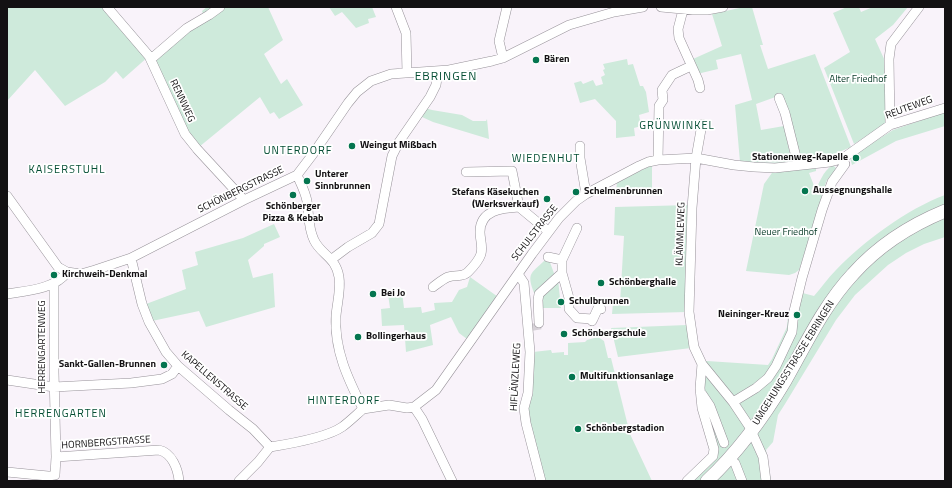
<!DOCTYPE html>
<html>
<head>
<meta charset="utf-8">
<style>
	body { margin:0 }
	#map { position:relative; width:952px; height:488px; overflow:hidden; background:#f9f3fa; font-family:"Titillium Web",sans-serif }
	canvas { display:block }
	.frame { position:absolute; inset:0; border:8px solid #131113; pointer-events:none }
</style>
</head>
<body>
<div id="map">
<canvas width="952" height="488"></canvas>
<div class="frame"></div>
</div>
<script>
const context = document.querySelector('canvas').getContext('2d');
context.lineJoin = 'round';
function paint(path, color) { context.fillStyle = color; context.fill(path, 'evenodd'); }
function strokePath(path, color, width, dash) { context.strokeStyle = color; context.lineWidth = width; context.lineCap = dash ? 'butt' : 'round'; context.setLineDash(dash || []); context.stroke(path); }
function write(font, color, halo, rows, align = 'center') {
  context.font = font + ' "Titillium Web",sans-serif'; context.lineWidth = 3.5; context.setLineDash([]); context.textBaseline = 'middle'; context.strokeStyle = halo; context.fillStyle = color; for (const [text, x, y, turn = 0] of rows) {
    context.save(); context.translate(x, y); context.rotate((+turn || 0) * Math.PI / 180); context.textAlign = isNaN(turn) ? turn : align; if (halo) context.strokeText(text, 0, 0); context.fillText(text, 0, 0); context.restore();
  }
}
const green = new Path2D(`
	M 7,7 L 113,7 L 152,52 L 178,30 L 203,14 L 202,11 L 207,7 L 268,7 L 283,40 L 264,54 L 281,84 L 287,79 L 303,105 L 279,119 L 274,112 L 270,114 L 260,97 L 199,147 L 193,141 L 149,56 L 123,79 L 116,71 L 105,82 L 65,106 L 35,70 L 7,101 Z
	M 329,7 L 372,7 L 376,17 L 368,19 L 369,23 L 356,28 L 342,12 L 335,16 Z
	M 744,7 L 752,7 L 763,45 L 760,45 L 768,69 L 815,54 L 851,147 L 823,159 L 800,162 L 781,95 L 756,104 L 761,130 L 784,126 L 792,163 L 740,162 L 735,105 L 752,100 L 741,54 L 716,60 L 718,69 L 697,74 L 693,59 L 722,46 L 712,14 Z
	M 847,7 L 859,7 L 861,12 L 873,7 L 908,7 L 893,25 L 875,39 L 885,61 L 885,124 L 854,144 L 824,68 L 850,52 L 833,13 Z
	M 627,59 L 628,65 L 633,64 L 640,86 L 643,86 L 646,92 L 649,112 L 639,115 L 641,126 L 634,128 L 635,136 L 616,138 L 616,121 L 595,99 L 580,103 L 574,83 L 581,81 L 583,84 L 593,80 L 596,86 L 603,84 L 601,77 L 605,75 L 603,70 L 605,69 L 603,64 Z
	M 425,108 L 432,110 L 462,115 L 473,121 L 486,121 L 487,119 L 489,139 L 433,122 L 422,117 Z
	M 945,112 L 945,126 L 896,141 L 852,165 L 850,157 L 893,130 Z
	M 652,165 L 652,191 L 616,193 L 617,182 Z
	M 833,165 L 836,168 L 835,171 L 827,180 L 823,190 L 819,209 L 799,270 L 795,273 L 789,275 L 746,271 L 764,184 L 774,170 L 816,167 L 816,171 L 809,173 L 815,188 L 811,190 L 813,193 C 820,184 822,171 833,165 Z
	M 945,195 L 945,237 L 924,244 L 906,253 L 888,265 L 855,295 L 836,320 L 785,404 L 778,415 L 773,442 L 766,450 L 771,481 L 683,481 L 706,460 L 711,454 L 698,363 L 707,361 L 768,365 L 772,359 L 787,327 L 788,317 L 795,291 L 814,296 C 821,288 828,278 836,270 C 864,241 907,209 945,195 Z
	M 690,205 L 687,312 L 612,314 L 613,303 L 620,303 L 624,236 L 614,235 L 615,207 Z
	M 274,224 L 280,237 L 264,244 L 264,246 L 248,260 L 253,278 L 273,273 L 275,307 L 206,327 L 199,311 L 152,321 L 146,304 L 186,289 L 182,270 L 198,265 L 195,252 L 243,238 Z
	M 548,257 L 555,276 L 535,295 C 525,271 532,274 548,257 Z
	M 470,277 L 501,299 L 471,342 L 459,333 L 451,317 L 430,325 L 433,345 L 406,352 L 404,325 L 382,326 L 381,309 L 390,308 L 388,294 L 402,292 L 404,308 L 421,307 L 422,313 L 435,310 L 434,303 L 452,302 L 459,290 L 467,287 Z
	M 558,279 L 561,308 L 540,308 L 542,294 Z
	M 687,325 L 691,348 L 618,357 L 611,328 Z
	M 598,337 L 604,341 L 608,358 L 611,358 L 630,434 L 652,481 L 545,481 L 527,412 L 533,352 L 551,350 L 552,353 L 564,352 L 564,355 L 568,355 L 568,343 L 585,342 L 587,340 Z`);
const streetTunnel = new Path2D(`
	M 536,323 L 537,330`);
const street = new Path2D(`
	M 107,7 L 149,56 L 185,134 L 197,149 L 244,200
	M 396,7 L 406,33 L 407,73
	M 661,7 L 693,10 L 707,10 L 723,7
	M 683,10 L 678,29 L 679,38 L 698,80 L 700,88
	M 503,58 L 499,41 L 507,7
	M 151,59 L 187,28 L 209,15 L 220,7
	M 779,98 L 785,113 L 798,165
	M 702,124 L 696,158 L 692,208 L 689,312 L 694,347 L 702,364 L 733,402 L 749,426 L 763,457 L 766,481
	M 890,125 L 889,59 L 891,44 L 919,7
	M 580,146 L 580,158 L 586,194
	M 658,160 L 659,106 L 663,100 L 662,90 L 672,75 L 691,66
	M 466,172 L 512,171 L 519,207 L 548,231
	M 297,175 C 301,184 305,191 307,201 C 309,214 308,228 314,240 C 321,255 336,257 339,277 C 341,290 337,303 336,316 C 334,350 348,379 363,409
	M 7,196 L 58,267 L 67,272 L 81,274 L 95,270 L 131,258 L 244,200 L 297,175 L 313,154 L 348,103 L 357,92 L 371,81 L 391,74 L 449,70 L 492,61 L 503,58 L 569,25 L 614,12 L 643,7
	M 548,257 L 562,260 L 562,273 L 569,298 L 569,309 L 577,318 L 593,319 L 592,321
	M 131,258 L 142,304 L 149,322 L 166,352 L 178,366 L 229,410 L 253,429 L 270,447
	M 332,259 L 348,247 L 372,233 L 379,224 L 392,156 L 399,142 L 430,97 L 436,85 L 438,71
	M 562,260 L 577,228
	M 518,274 L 524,283 L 530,352 L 528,393 L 524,408 L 526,423 L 541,481
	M 433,287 C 437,284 443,279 448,277 C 456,274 462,278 468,272 C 473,267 479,260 481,254 C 483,246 480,240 480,232 C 480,210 502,208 519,207
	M 7,294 C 25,291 56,289 67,272
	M 593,319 L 599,306 L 601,309
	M 539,323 L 538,300 L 539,294 L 562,273
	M 7,380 L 54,387 L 131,383 L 162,379 L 172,374 L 178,366
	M 702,394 L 710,406 L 724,443
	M 733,402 L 756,388 L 768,378 L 776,366 L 792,332 L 794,311 L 802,278 L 822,210 L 832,182 L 845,164 L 842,159
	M 414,407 L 422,419 L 452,481
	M 363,409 L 389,405 L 407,408 L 414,407 L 436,390 L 532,254 L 559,218 L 576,201 L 586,194 L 639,166 L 648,162 L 658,160 L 696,158 L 734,165 L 754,167 L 775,168 L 830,162 L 842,159 L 890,125 L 945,108
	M 56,457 L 159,450 C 172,453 178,469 179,481
	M 735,463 L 742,481
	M 7,472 L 48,476 L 55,475 L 56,457 L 54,372 L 54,284
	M 239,481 L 258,462 L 270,447 C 289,444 326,438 342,427 C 349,422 356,415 363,409
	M 687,481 L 713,456 L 714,449 L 702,408 L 700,388 L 702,364`);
const secondary = new Path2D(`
	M 707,481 C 738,452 763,418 785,381 C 806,344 824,305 853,274 C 878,246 911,225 945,211`);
const markers = [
	[536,60,4,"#04754f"],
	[352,146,4,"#04754f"],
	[856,158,4,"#04754f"],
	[307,181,4,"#04754f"],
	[805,191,4,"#04754f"],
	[576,192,4,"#04754f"],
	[293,195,4,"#04754f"],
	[547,199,4,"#04754f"],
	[54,275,4,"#04754f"],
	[601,283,4,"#04754f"],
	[373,294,4,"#04754f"],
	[561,302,4,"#04754f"],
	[797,315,4,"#04754f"],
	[564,334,4,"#04754f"],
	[358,337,4,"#04754f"],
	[164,365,4,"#04754f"],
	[572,377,4,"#04754f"],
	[578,429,4,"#04754f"]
];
const poiNames = [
	["Bären",544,60],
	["Weingut Mißbach",360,146],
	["Stationenweg-Kapelle",848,158,"right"],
	["Unterer",315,175],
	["Sinnbrunnen",315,187],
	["Aussegnungshalle",813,191],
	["Schelmenbrunnen",584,192],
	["Stefans Käsekuchen",539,193,"right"],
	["(Werksverkauf)",539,205,"right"],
	["Schönberger",293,207,"center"],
	["Pizza & Kebab",293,219,"center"],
	["Kirchweih-Denkmal",62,275],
	["Schönberghalle",609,283],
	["Bei Jo",381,294],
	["Schulbrunnen",569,302],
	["Neininger-Kreuz",789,315,"right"],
	["Schönbergschule",572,334],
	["Bollingerhaus",366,337],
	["Sankt-Gallen-Brunnen",156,365,"right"],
	["Multifunktionsanlage",580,377],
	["Schönbergstadion",586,429]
];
const parkNames = [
	["Alter Friedhof",858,80],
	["Neuer Friedhof",786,233]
];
const streetNames = [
	["RENNWEG",182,101,65],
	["REUTEWEG",909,108,-20],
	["SCHÖNBERGSTRASSE",241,190,-26],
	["SCHULSTRASSE",535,233,-52],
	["KLÄMMLEWEG",681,234,-88],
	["HERRENGARTENWEG",43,347,-90],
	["UMGEHUNGSSTRASSE EBRINGEN",794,363,-58],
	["HIFLÄNZLEWEG",516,377,-87],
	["KAPELLENSTRASSE",214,381,41],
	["HORNBERGSTRASSE",106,443,-4]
];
const neighbourhoodNames = [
	["GRÜNWINKEL",677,126],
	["UNTERDORF",298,151],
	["WIEDENHUT",546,159],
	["KAISERSTUHL",67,170],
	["HINTERDORF",344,401],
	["HERRENGARTEN",61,414]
];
const quarterNames = [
	["EBRINGEN",446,77]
];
paint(green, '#ceeadb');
strokePath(streetTunnel, '#d6d1d7', 9, [9, 4.5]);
strokePath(street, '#979299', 10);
strokePath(secondary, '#979299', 14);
strokePath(street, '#fff', 9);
strokePath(secondary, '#fff', 13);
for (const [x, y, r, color] of markers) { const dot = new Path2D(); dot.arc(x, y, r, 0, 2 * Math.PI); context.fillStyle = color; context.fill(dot); strokePath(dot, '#fff', 1.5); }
write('bold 10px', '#131113', '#fff', poiNames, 'left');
write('10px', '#063926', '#fff', parkNames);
write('10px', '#131113', '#fff', streetNames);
context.letterSpacing = '1px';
write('11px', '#054e34', '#fff', neighbourhoodNames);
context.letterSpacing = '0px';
context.letterSpacing = '1px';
write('12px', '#054e34', '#fff', quarterNames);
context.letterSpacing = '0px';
</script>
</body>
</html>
